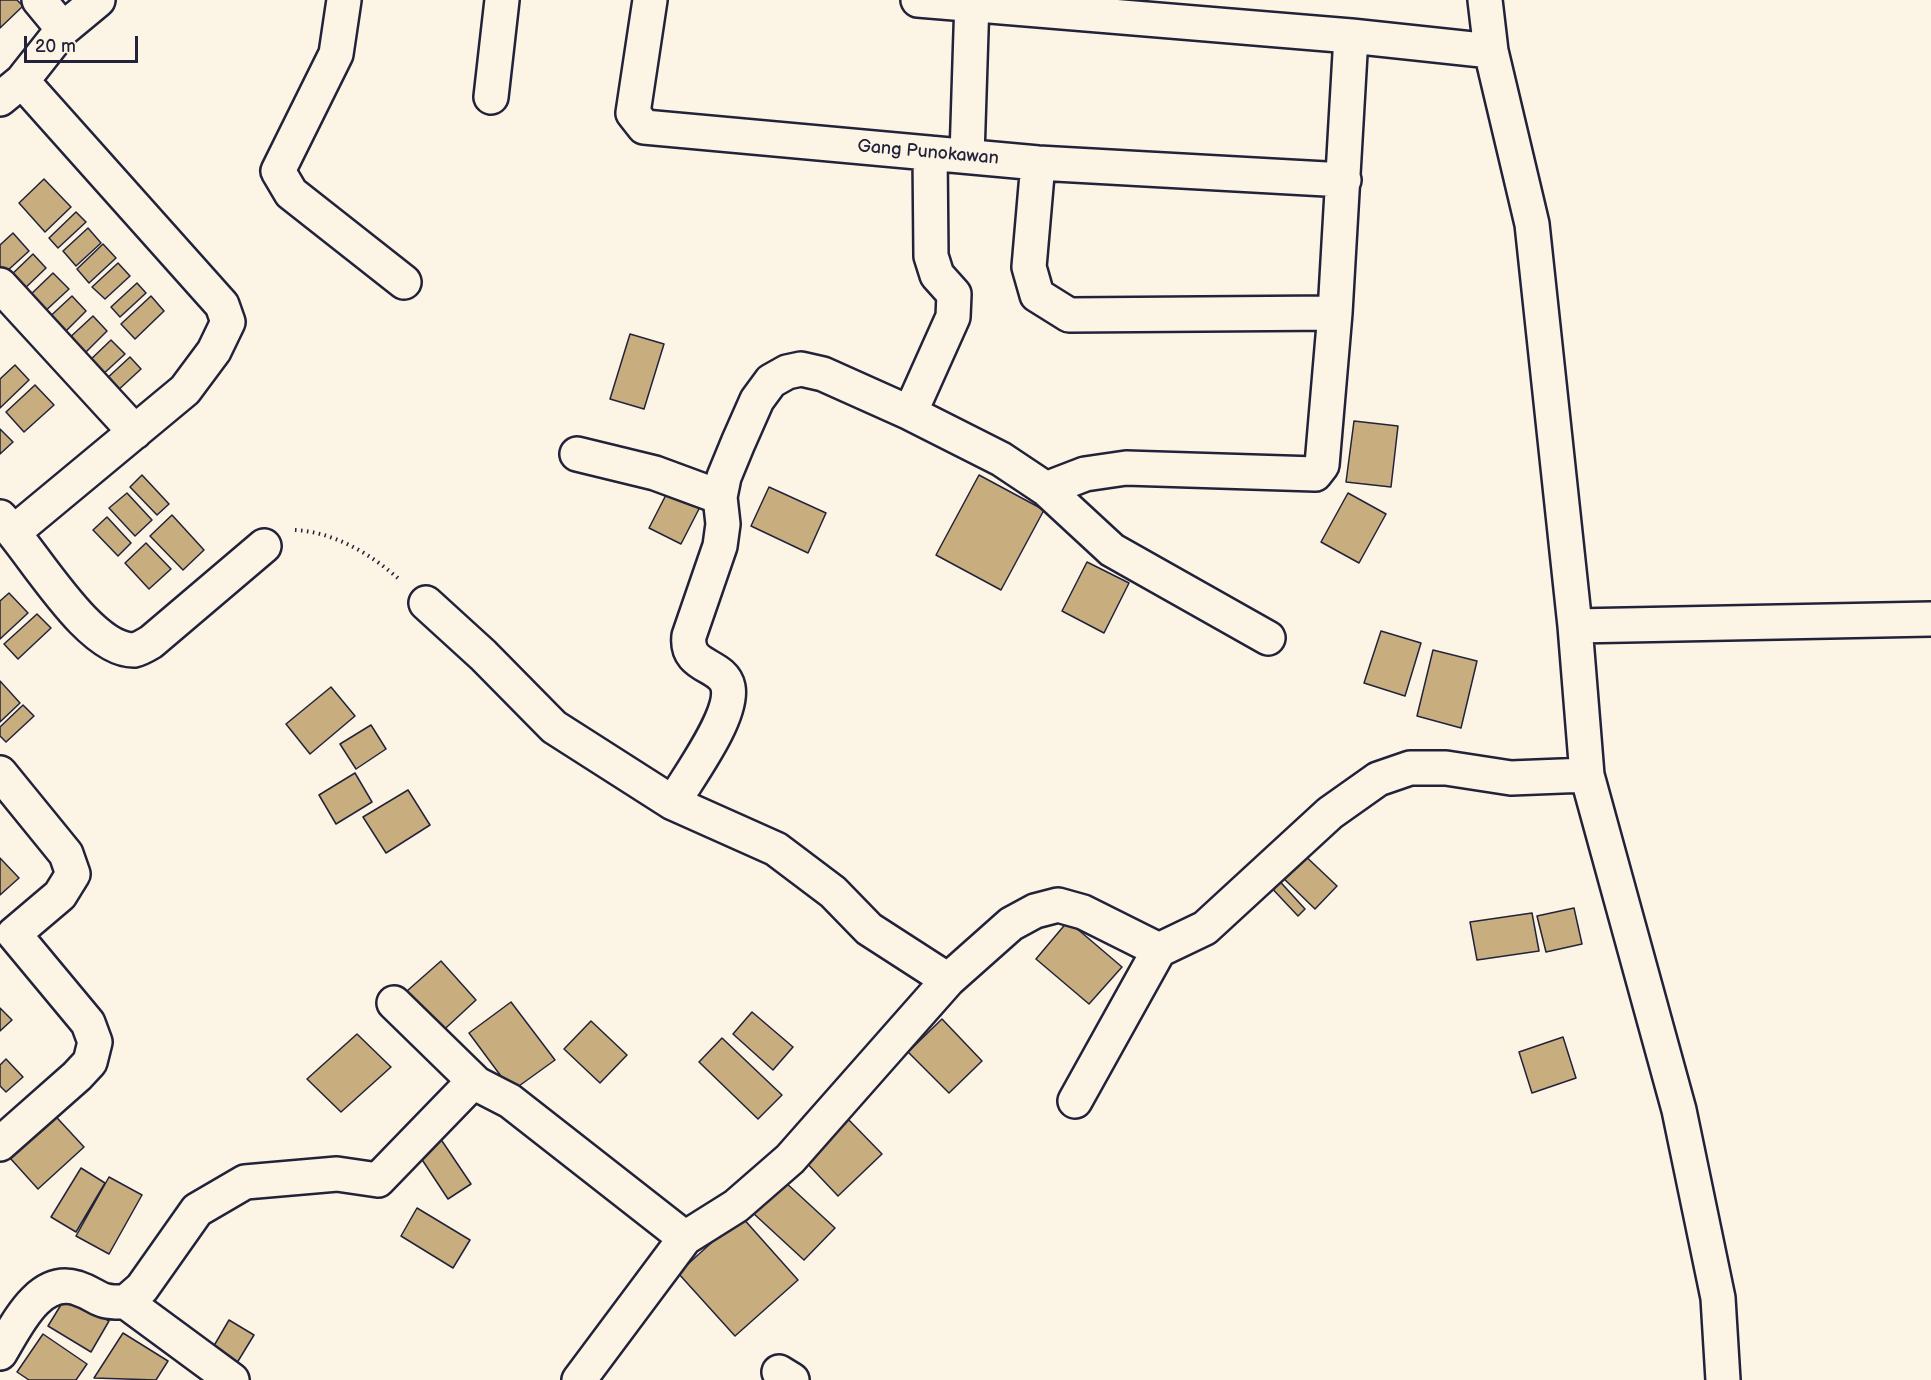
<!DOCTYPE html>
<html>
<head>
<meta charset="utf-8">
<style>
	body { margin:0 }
	#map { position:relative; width:1931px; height:1380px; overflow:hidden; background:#fcf5e5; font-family:"Balsamiq Sans",sans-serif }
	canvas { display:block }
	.scale { position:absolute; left:24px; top:36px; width:114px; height:27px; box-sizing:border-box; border:3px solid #22223b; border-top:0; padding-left:8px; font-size:18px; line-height:21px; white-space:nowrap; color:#22223b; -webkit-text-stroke:4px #fcf5e5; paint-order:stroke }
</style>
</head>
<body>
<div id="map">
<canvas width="1931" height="1380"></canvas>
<div class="scale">20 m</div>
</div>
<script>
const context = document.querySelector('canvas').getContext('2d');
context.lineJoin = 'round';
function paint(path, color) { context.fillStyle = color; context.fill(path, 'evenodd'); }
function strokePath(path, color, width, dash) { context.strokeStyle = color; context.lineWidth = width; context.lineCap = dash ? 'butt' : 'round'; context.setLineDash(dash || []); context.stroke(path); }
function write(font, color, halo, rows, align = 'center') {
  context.font = font + ' "Balsamiq Sans",sans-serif'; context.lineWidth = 6; context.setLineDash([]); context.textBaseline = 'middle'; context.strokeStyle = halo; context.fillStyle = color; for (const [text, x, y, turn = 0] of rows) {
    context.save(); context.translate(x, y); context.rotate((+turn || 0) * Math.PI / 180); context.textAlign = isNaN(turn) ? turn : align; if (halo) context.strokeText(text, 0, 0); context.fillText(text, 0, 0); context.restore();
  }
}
const building = new Path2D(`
	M 0,0 L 17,0 L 23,6 L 0,28 Z
	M 44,179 L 71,207 L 45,232 L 19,203 Z
	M 76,212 L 86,222 L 58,248 L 49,238 Z
	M 88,228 L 101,243 L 76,266 L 63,251 Z
	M 13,233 L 29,251 L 6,272 L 0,266 L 0,245 Z
	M 103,244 L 116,258 L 89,283 L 77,269 Z
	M 33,254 L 46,268 L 21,292 L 8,278 Z
	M 118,263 L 130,276 L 105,299 L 92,287 Z
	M 53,273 L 69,289 L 42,314 L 27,298 Z
	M 137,283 L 146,293 L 120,317 L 111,307 Z
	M 72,296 L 86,311 L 58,339 L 43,323 Z
	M 151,296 L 164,311 L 135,339 L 121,324 Z
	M 93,316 L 107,331 L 81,357 L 66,341 Z
	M 630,334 L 664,344 L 644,409 L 610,399 Z
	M 111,340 L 125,354 L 100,377 L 87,363 Z
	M 130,357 L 141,369 L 115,393 L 104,381 Z
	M 15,365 L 29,380 L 0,408 L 0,379 Z
	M 35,385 L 54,405 L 24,432 L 6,412 Z
	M 1354,421 L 1398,426 L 1391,487 L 1346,482 Z
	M 0,429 L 13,442 L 0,454 Z
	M 142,475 L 169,504 L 157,515 L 130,487 Z
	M 979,475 L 1044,510 L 1001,590 L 936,555 Z
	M 769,487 L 826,513 L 808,553 L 751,526 Z
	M 669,489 L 701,505 L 681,544 L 649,528 Z
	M 127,493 L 152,520 L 135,536 L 109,508 Z
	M 1348,493 L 1386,514 L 1359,563 L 1321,542 Z
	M 172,515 L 204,550 L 183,570 L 150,536 Z
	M 107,517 L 131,543 L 118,556 L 93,530 Z
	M 146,543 L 171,569 L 149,589 L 125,563 Z
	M 1087,562 L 1129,583 L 1104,633 L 1062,611 Z
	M 9,593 L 28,613 L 0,639 L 0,601 Z
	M 37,614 L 51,628 L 18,659 L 4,644 Z
	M 1381,631 L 1421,643 L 1405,696 L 1364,683 Z
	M 1433,650 L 1477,661 L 1461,728 L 1417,716 Z
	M 0,681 L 20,703 L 0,722 Z
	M 331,687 L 355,716 L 310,754 L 286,724 Z
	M 23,705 L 34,716 L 6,742 L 0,736 L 0,727 Z
	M 371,725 L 386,749 L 356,769 L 340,744 Z
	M 355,773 L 372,802 L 336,824 L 319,795 Z
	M 408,790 L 430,825 L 386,853 L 363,817 Z
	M 1299,850 L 1337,886 L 1315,909 L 1278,873 Z
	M 0,858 L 19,878 L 0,895 Z
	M 1274,875 L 1305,909 L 1298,916 L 1266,882 Z
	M 1574,908 L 1582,944 L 1546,952 L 1537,916 Z
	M 1532,913 L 1539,951 L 1477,960 L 1470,922 Z
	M 1068,921 L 1122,967 L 1089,1004 L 1036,959 Z
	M 441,961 L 476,1000 L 435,1038 L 399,998 Z
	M 511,1002 L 555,1060 L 512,1091 L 469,1033 Z
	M 0,1008 L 12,1020 L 0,1031 Z
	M 752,1012 L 793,1047 L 773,1070 L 733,1034 Z
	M 942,1019 L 982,1061 L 949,1093 L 908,1052 Z
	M 591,1021 L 627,1055 L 600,1083 L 564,1049 Z
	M 357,1034 L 391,1067 L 341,1112 L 307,1079 Z
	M 1563,1037 L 1576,1078 L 1532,1093 L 1519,1052 Z
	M 722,1038 L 782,1095 L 758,1119 L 699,1062 Z
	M 6,1059 L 23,1077 L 6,1092 L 0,1086 L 0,1065 Z
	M 47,1107 L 84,1147 L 38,1189 L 1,1148 Z
	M 845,1116 L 882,1154 L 838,1196 L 802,1158 Z
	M 440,1138 L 471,1184 L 448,1199 L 417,1152 Z
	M 81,1168 L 105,1183 L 76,1232 L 51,1217 Z
	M 109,1177 L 142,1195 L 109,1254 L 76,1236 Z
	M 784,1181 L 835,1228 L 804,1260 L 753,1213 Z
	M 417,1208 L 470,1240 L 453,1268 L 401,1236 Z
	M 741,1216 L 798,1280 L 735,1336 L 678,1273 Z
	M 67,1295 L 109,1321 L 91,1352 L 48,1326 Z
	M 229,1320 L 254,1335 L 232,1371 L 208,1356 Z
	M 123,1333 L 168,1361 L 156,1380 L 94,1378 Z
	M 43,1334 L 87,1364 L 76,1380 L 29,1380 L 17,1372 Z`);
const path = new Path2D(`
	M 295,530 C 334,532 371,554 400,580`);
const minor = new Path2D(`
	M 39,0 L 63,29
	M 344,0 L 336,54 L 278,171 L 291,193 L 404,282
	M 650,0 L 633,113 L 644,127 L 1038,163 L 1344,180
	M 918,0 L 1351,36 L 1491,51
	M 1485,0 L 1491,51 L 1532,224 L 1575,626 L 1587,775 L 1679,1110 L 1718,1298 L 1723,1380
	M 491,97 L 502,0
	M 0,99 L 22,81 L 63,29 L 98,0
	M 967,156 L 972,0
	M 1038,163 L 1029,267 L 1037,295 L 1069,315 L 1335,313
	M 0,285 L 135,432
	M 910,413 L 953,317 L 954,294 L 937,275 L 931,256 L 930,153
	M 577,454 L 655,473 L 720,497
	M 1046,489 L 1085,474 L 1126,468 L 1315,474 L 1322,465 L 1335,313 L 1351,36
	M 0,517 C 32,550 88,651 134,650 C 139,649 146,645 151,642 L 264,546
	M 14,532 L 185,390 L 214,351 L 228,322 L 222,305 L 22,81
	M 426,603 L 483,655 L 554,727 L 673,803 L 776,849 L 833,892 L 869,929 L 948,980
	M 1575,626 L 1931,619
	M 0,773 L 66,854 L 73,874 L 60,895 L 14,934 L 88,1023 L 95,1042 L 90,1062 L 77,1076 L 0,1144
	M 673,803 C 688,777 734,716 728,687 C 723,663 685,669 689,636 L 720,546 L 723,524 L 720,497 L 724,477 L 738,443 L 757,400 L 771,381 L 787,372 L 801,369 L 823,374 L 910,413 L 1001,459 L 1046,489 L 1112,550 L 1268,638
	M 394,1003 L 477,1084 L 510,1101 L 685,1238
	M 1075,1101 L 1159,950
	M 126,1302 L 232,1380
	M 0,1353 C 16,1327 38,1276 77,1288 C 101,1296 95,1303 126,1302 L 142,1288 L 197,1210 L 245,1182 L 337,1174 L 378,1180 L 469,1086 L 477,1084
	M 779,1372 L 792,1380
	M 579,1380 L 685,1238 L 736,1206 L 790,1159 L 948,980 L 1011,924 L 1035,911 L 1058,905 L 1083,912 L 1159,950 L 1205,928 L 1330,813 L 1378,779 L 1410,768 L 1446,768 L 1511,778 L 1587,775`);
const streetNames = [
	["Gang Punokawan",928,153,5]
];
paint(building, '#c8ae7e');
strokePath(building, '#22223b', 1.5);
strokePath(minor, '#22223b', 38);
strokePath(path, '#22223b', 4, [1.5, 4.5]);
strokePath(minor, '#fcf5e5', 33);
write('18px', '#22223b', '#fcf5e5', streetNames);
</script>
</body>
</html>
